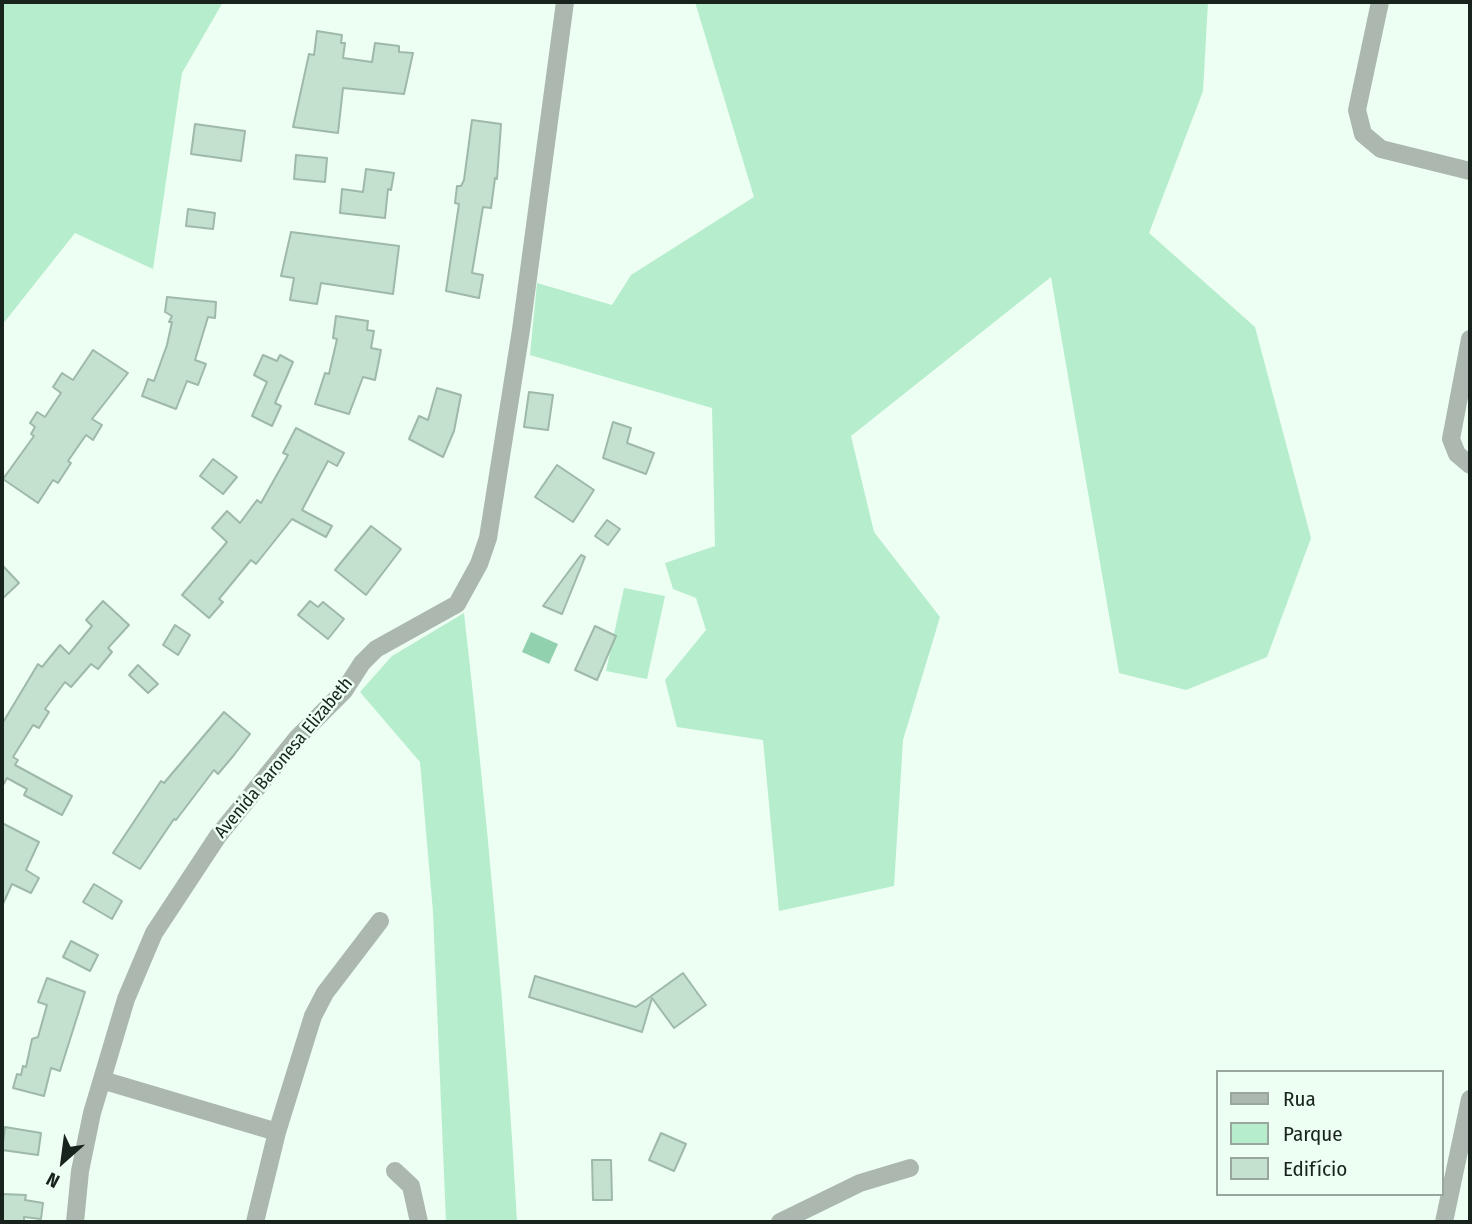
<!DOCTYPE html>
<html>
<head>
<meta charset="utf-8">
<style>
	body { margin:0 }
	#map { position:relative; width:1472px; height:1224px; overflow:hidden; background:#edfef3; font-family:"Fira Sans Condensed",sans-serif }
	canvas { display:block }
	.frame { position:absolute; inset:0; border:4px solid #19231d; pointer-events:none }
	.legend { position:absolute; left:1216px; top:1070px; width:228px; height:126px; box-sizing:border-box; background:#edfef3; border:2px solid #98a69d; margin:0; padding:9px 12px; list-style:none; font-size:21px; color:#19231d }
	.legend li { display:flex; align-items:center; gap:14px; height:35px }
	.legend b { width:35px; border:2px solid #98a69d }
	.north { position:absolute; left:28px; top:1126px; width:70px; height:70px; -webkit-text-stroke:5px #edfef3; paint-order:stroke; rotate:208deg; font-size:19px; font-weight:700; line-height:28px; text-align:center; color:#19231d }
	.north::after { content:''; display:block; margin:auto; width:24px; height:32px; background:#19231d; clip-path:polygon(50% 0,100% 100%,50% 72%,0 100%) }
</style>
</head>
<body>
<div id="map">
<canvas width="1472" height="1224"></canvas>
<div class="frame"></div>
<ul class="legend">
<li><b style="height:9px;background:#abb7af"></b>Rua</li>
<li><b style="height:19px;background:#b6edcc"></b>Parque</li>
<li><b style="height:19px;background:#c4e0ce"></b>Edifício</li>
</ul>
<div class="north">N</div>
</div>
<script>
const context = document.querySelector('canvas').getContext('2d');
context.lineJoin = 'round';
function paint(path, color) { context.fillStyle = color; context.fill(path, 'evenodd'); }
function strokePath(path, color, width, dash) { context.strokeStyle = color; context.lineWidth = width; context.lineCap = dash ? 'butt' : 'round'; context.setLineDash(dash || []); context.stroke(path); }
function write(font, color, halo, rows, align = 'center') {
  context.font = font + ' "Fira Sans Condensed",sans-serif'; context.lineWidth = 5; context.setLineDash([]); context.textBaseline = 'middle'; context.strokeStyle = halo; context.fillStyle = color; for (const [text, x, y, turn = 0] of rows) {
    context.save(); context.translate(x, y); context.rotate((+turn || 0) * Math.PI / 180); context.textAlign = isNaN(turn) ? turn : align; if (halo) context.strokeText(text, 0, 0); context.fillText(text, 0, 0); context.restore();
  }
}
const green = new Path2D(`
	M 2,2 L 223,2 L 182,73 L 153,269 L 75,233 L 2,325 Z
	M 695,2 L 1208,2 L 1203,91 L 1149,233 L 1255,327 L 1311,538 L 1267,657 L 1186,690 L 1119,673 L 1051,277 L 851,436 L 874,532 L 940,617 L 903,740 L 894,886 L 779,911 L 763,740 L 677,727 L 665,680 L 706,630 L 696,598 L 673,589 L 665,563 L 715,546 L 712,408 L 530,355 L 537,283 L 612,305 L 631,275 L 754,197 Z
	M 624,588 L 665,596 L 647,679 L 606,671 Z
	M 464,613 C 487,816 506,1018 517,1222 L 446,1222 L 433,912 L 420,762 L 360,692 L 392,656 Z`);
const water = new Path2D(`
	M 531,632 L 558,644 L 549,664 L 522,652 Z`);
const building = new Path2D(`
	M 317,31 L 342,35 L 341,43 L 345,43 L 343,58 L 372,62 L 375,43 L 399,46 L 399,52 L 413,53 L 404,94 L 343,88 L 338,133 L 293,127 L 309,54 L 314,55 Z
	M 472,120 L 501,124 L 497,179 L 495,178 L 491,208 L 483,207 L 472,273 L 483,275 L 479,298 L 446,291 L 459,204 L 455,203 L 457,186 L 461,186 L 464,180 Z
	M 195,124 L 245,131 L 241,161 L 191,154 Z
	M 296,155 L 327,158 L 325,182 L 294,179 Z
	M 366,169 L 394,173 L 391,190 L 388,189 L 385,218 L 340,213 L 342,189 L 363,192 Z
	M 188,209 L 215,213 L 213,229 L 186,226 Z
	M 291,232 L 399,246 L 393,294 L 321,283 L 317,304 L 290,300 L 294,278 L 281,276 Z
	M 167,297 L 216,302 L 215,318 L 208,317 L 195,360 L 206,364 L 198,385 L 187,381 L 176,409 L 142,396 L 148,379 L 154,381 L 167,345 L 172,322 L 169,322 L 172,316 L 165,312 Z
	M 336,316 L 368,321 L 367,330 L 374,331 L 371,348 L 381,350 L 375,380 L 363,377 L 349,414 L 315,404 L 325,373 L 329,374 L 337,339 L 333,338 Z
	M 93,350 L 128,373 L 92,419 L 102,425 L 93,440 L 86,435 L 68,461 L 71,463 L 58,483 L 53,480 L 38,503 L 3,479 L 34,436 L 31,434 L 35,427 L 30,423 L 37,412 L 45,417 L 61,393 L 53,387 L 62,373 L 73,380 Z
	M 263,355 L 277,361 L 280,355 L 293,362 L 275,403 L 281,406 L 272,426 L 252,416 L 267,382 L 254,375 Z
	M 437,388 L 461,395 L 454,431 L 443,457 L 409,439 L 419,416 L 428,420 Z
	M 529,392 L 553,395 L 548,430 L 524,427 Z
	M 613,422 L 631,428 L 627,443 L 654,453 L 646,474 L 603,458 Z
	M 296,428 L 344,453 L 337,466 L 328,461 L 302,510 L 332,526 L 326,537 L 292,519 L 256,564 L 251,560 L 219,599 L 223,602 L 209,618 L 182,595 L 227,542 L 212,528 L 227,511 L 240,523 L 257,500 L 261,503 L 288,455 L 283,453 Z
	M 213,459 L 237,477 L 223,494 L 200,476 Z
	M 557,465 L 594,490 L 573,522 L 535,497 Z
	M 607,520 L 620,529 L 608,545 L 595,536 Z
	M 371,526 L 401,549 L 366,595 L 335,570 Z
	M 581,555 L 585,557 L 562,614 L 543,606 Z
	M 2,565 L 19,583 L 2,599 Z
	M 103,601 L 129,625 L 108,648 L 112,652 L 98,669 L 91,664 L 71,687 L 65,682 L 45,709 L 49,712 L 39,728 L 33,725 L 13,757 L 18,760 L 15,765 L 72,796 L 62,815 L 24,795 L 27,789 L 7,778 L 2,787 L 2,724 L 38,664 L 42,667 L 60,645 L 69,654 L 92,626 L 86,620 Z
	M 310,601 L 318,607 L 323,602 L 344,619 L 328,639 L 298,615 Z
	M 175,625 L 190,635 L 178,655 L 163,645 Z
	M 595,626 L 616,636 L 597,680 L 575,670 Z
	M 138,665 L 158,684 L 148,693 L 129,675 Z
	M 224,712 L 250,734 L 234,755 L 218,774 L 214,770 L 176,820 L 174,819 L 140,869 L 113,853 L 161,781 L 164,783 Z
	M 2,823 L 39,842 L 26,870 L 39,878 L 31,893 L 12,884 L 2,906 Z
	M 94,884 L 122,901 L 112,919 L 83,902 Z
	M 71,941 L 98,955 L 90,971 L 63,957 Z
	M 683,973 L 706,1005 L 674,1028 L 652,998 L 642,1032 L 529,997 L 535,976 L 636,1007 Z
	M 47,978 L 85,992 L 60,1071 L 51,1068 L 44,1096 L 13,1088 L 17,1074 L 21,1075 L 23,1066 L 26,1067 L 32,1039 L 38,1037 L 47,1005 L 38,1002 Z
	M 5,1127 L 41,1133 L 38,1155 L 2,1150 Z
	M 661,1133 L 686,1144 L 674,1171 L 649,1160 Z
	M 592,1160 L 611,1160 L 612,1200 L 593,1200 Z
	M 2,1194 L 26,1195 L 25,1200 L 43,1203 L 41,1219 L 24,1217 L 24,1222 L 2,1222 Z`);
const minor = new Path2D(`
	M 1380,2 L 1357,110 L 1363,134 L 1381,149 L 1470,171
	M 1470,339 L 1451,439 L 1457,454 L 1470,465
	M 102,1080 L 277,1132
	M 395,1171 L 411,1186 L 419,1222
	M 75,1222 L 80,1171 L 92,1113 L 126,999 L 154,933 L 218,836 L 298,737 L 344,691 L 362,663 L 376,649 L 457,604 L 479,564 L 488,538 L 521,330 L 565,2
	M 255,1222 L 277,1132 L 313,1016 L 325,993 L 380,921
	M 780,1222 L 860,1183 L 910,1168
	M 1444,1222 L 1470,1099`);
const streetNames = [
	["Avenida Baronesa Elizabeth",284,758,-50]
];
paint(green, '#b6edcc');
paint(water, '#92d1ad');
paint(building, '#c4e0ce');
strokePath(building, '#9eb9a8', 2);
strokePath(minor, '#abb7af', 18);
write('18px', '#19231d', '#edfef3', streetNames);
</script>
</body>
</html>
